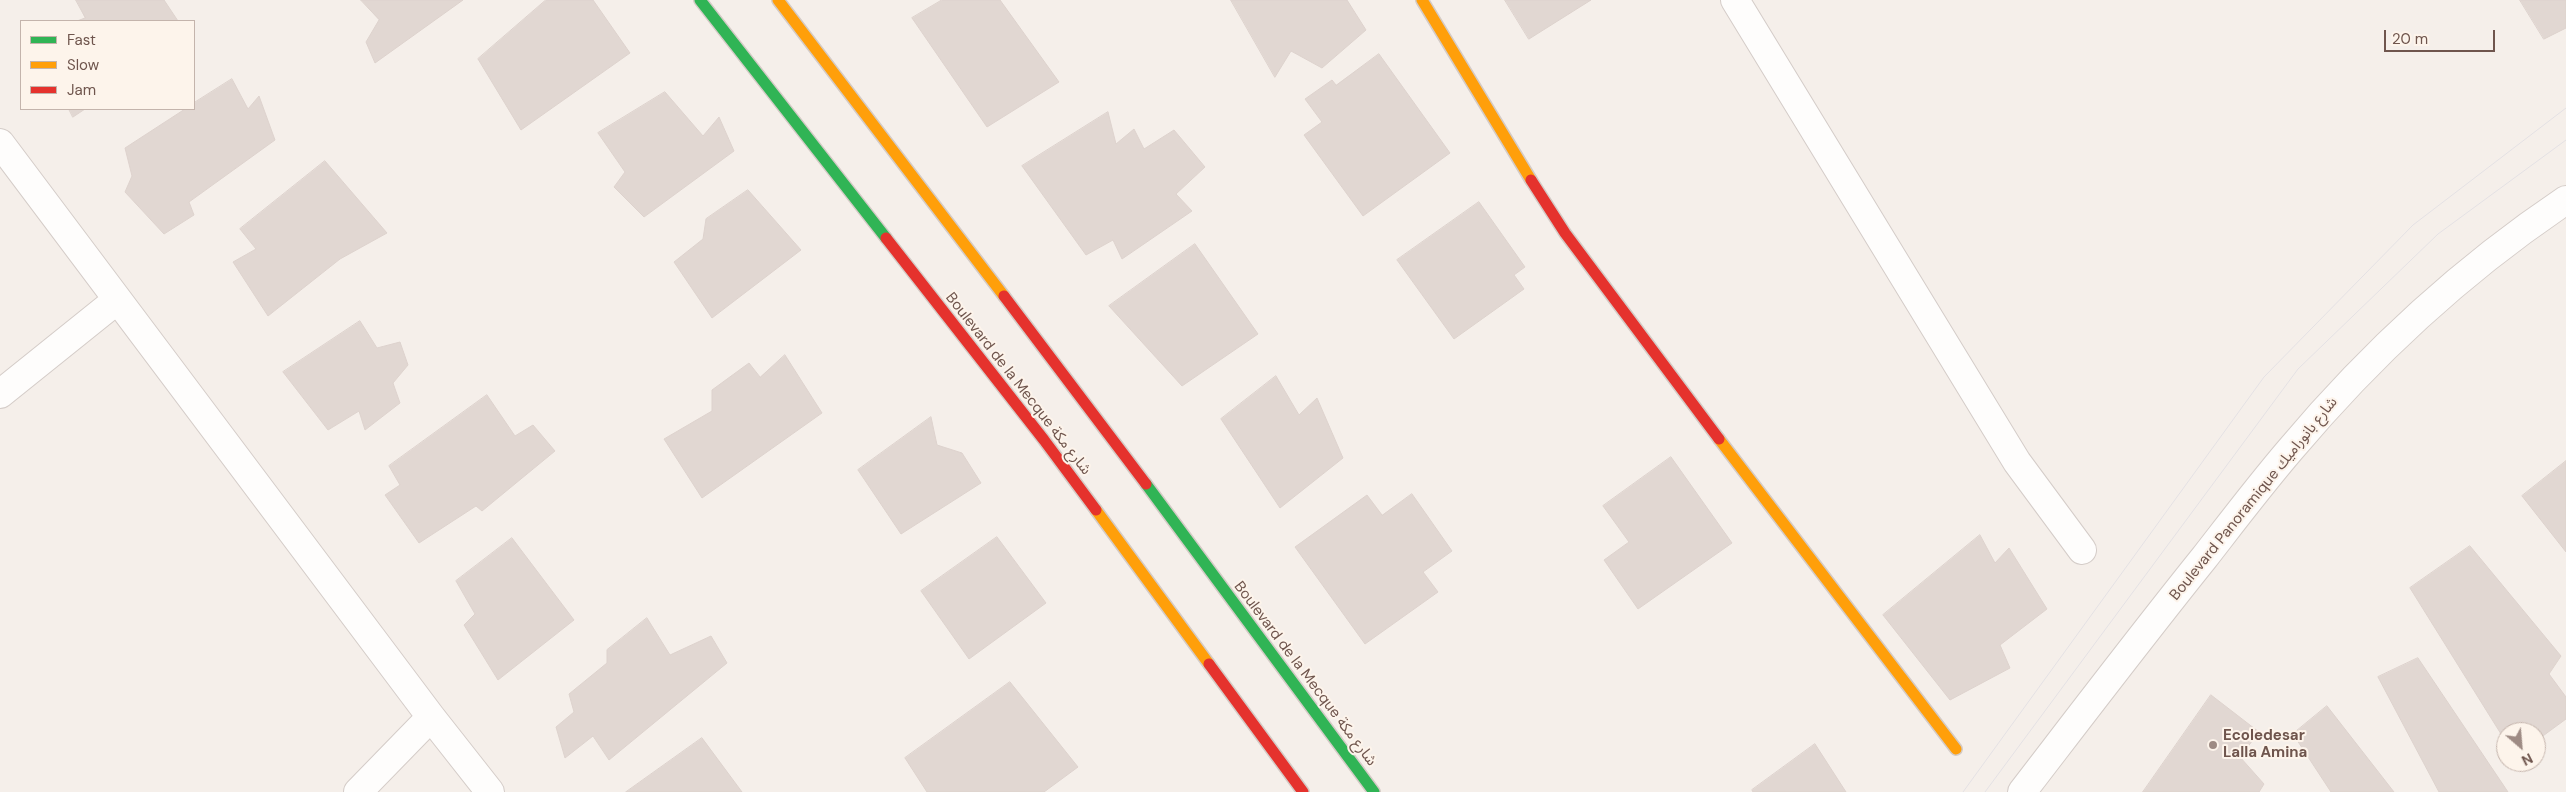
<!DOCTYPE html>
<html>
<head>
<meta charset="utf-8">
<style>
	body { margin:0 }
	#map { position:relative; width:2566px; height:792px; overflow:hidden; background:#f5efea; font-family:"DM Sans",sans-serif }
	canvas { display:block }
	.legend { position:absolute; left:20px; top:20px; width:175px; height:90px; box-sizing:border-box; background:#fdf4eb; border:1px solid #c4b4ac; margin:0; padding:6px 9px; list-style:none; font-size:15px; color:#6f554d }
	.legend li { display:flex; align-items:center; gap:10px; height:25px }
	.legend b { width:25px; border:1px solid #c4b4ac }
	.north { position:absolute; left:2496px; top:722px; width:50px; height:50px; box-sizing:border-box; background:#fdf4eb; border:1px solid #c4b4ac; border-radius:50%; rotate:153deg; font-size:14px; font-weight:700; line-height:20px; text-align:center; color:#6f554d }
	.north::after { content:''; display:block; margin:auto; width:18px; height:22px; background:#9e8b84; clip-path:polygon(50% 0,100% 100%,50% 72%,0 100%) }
	.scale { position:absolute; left:2384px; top:30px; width:111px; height:22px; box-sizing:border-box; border:2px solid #6f554d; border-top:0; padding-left:6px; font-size:15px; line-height:18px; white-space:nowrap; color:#6f554d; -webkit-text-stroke:4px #fdf4eb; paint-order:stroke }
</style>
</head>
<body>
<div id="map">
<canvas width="2566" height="792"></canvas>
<ul class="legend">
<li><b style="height:6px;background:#30b455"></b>Fast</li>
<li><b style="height:6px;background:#ff9f0a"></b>Slow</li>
<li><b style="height:6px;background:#e5322d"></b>Jam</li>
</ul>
<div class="north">N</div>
<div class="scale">20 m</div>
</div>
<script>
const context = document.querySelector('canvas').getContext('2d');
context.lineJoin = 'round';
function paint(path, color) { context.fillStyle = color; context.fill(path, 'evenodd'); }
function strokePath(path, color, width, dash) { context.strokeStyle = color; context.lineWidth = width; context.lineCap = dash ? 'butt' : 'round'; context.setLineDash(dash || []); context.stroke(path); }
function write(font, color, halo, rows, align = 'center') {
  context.font = font + ' "DM Sans","Noto Sans Arabic",sans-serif'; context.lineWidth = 4; context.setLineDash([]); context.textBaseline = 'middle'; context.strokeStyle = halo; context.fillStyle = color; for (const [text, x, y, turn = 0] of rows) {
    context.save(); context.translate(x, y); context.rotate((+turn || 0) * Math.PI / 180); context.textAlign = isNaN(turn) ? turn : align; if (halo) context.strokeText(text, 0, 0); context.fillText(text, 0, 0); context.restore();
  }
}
const building = new Path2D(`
	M 76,0 L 164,0 L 178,21 L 77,21 L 85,18 Z
	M 361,0 L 463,0 L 375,63 L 366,42 L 379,20 Z
	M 546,0 L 593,0 L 630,53 L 521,130 L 478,59 Z
	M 942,0 L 1000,0 L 1059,82 L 987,127 L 912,18 Z
	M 1231,0 L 1347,0 L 1366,30 L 1322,68 L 1291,51 L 1275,77 Z
	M 1505,0 L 1591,0 L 1529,39 Z
	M 2520,0 L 2566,0 L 2566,28 L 2544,39 Z
	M 1379,54 L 1450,153 L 1363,216 L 1304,135 L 1322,122 L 1305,99 L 1332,80 L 1336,85 Z
	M 232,79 L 248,109 L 259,96 L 275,140 L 189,202 L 194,215 L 164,234 L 125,192 L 132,176 L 125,148 L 185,109 L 194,109 L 194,103 Z
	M 665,92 L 703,136 L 719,117 L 734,151 L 644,217 L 614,187 L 625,172 L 598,133 Z
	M 69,109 L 85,109 L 73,117 Z
	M 1108,112 L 1116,144 L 1134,129 L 1144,149 L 1174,130 L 1205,167 L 1176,194 L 1192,211 L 1122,259 L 1113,240 L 1086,255 L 1022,166 Z
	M 325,161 L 387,233 L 340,259 L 268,316 L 233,262 L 256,249 L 240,229 Z
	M 748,190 L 801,250 L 712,318 L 674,262 L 703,239 L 706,219 Z
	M 1479,202 L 1525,267 L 1514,275 L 1524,289 L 1454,339 L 1397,260 Z
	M 1195,244 L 1258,334 L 1182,386 L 1109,306 Z
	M 360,321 L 377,348 L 400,342 L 408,365 L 393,383 L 400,403 L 365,430 L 359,411 L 328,430 L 283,372 Z
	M 785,355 L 822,413 L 702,498 L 664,439 L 712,411 L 712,390 L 749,363 L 760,377 Z
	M 1276,376 L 1299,415 L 1317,398 L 1343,458 L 1280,508 L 1221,419 Z
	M 487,395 L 515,436 L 533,425 L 555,451 L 482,511 L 476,506 L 419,543 L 385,495 L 400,485 L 389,466 Z
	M 931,417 L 937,445 L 962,453 L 981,483 L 901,534 L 858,470 Z
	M 1671,457 L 1732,543 L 1638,609 L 1604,560 L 1629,542 L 1603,506 Z
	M 2566,461 L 2566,552 L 2522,496 Z
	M 1412,494 L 1452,551 L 1423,572 L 1438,592 L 1365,644 L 1295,547 L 1367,495 L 1382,515 Z
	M 1980,535 L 1995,563 L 2009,548 L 2047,609 L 2000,645 L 2010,668 L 1950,700 L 1883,615 Z
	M 997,537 L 1046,603 L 969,659 L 921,591 Z
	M 512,538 L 574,620 L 498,680 L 464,625 L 475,614 L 456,581 Z
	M 2470,546 L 2561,656 L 2549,674 L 2566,697 L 2566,719 L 2536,741 L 2536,732 L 2506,732 L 2506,742 L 2410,588 Z
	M 647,618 L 670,655 L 711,636 L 727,663 L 609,760 L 593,736 L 565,758 L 556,727 L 574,712 L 569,694 L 607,663 L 607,650 Z
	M 2418,658 L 2508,792 L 2439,792 L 2378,677 Z
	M 1010,682 L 1078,767 L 1044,792 L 927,792 L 905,758 Z
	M 2211,695 L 2259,732 L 2240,757 L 2264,784 L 2259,792 L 2143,792 Z
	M 2327,706 L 2394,792 L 2331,792 L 2293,734 Z
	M 702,738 L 742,792 L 626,792 Z
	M 1815,744 L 1846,792 L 1753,792 L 1752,790 Z`);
const street = new Path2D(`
	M 1735,0 L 2017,462 L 2082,550
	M 0,143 L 431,717 L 490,792
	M 0,394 L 117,300
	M 358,792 L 431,717
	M 2022,792 C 2082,714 2142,635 2204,558 C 2232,522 2260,485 2290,450 C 2370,355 2463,269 2566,200`);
const fast = new Path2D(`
	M 700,0 L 886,238
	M 1146,484 L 1374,792`);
const slow = new Path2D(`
	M 778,0 L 1004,296
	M 1422,0 L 1531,180
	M 1719,439 L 1956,749
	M 1096,510 L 1209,664`);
const jam = new Path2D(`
	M 1531,180 L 1565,233 L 1719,439
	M 886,238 L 1044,440 L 1096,510
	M 1004,296 L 1146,484
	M 1209,664 L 1303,792`);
const tram = new Path2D(`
	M 1963,792 L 2264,377 L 2413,225 L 2566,108
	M 1985,792 L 2298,369 L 2438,234 L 2566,140`);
const markers = [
	[2213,745,5,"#9e8b84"]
];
const streetNames = [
	["Boulevard de la Mecque شارع مكة",1018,384,52],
	["Boulevard Panoramique شارع بانوراميك",2254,499,-51],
	["Boulevard de la Mecque شارع مكة",1305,674,53]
];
const poiNames = [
	["Ecoledesar",2223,736],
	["Lalla Amina",2223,753]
];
paint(building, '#e1d7d2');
strokePath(building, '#ddd2cd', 1);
strokePath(street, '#d4ccc8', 30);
strokePath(fast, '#d4cbc6', 14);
strokePath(slow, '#d4cbc6', 14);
strokePath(jam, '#d4cbc6', 14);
strokePath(street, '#fefdfc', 28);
strokePath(fast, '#30b455', 11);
strokePath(slow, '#ff9f0a', 11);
strokePath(jam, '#e5322d', 11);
strokePath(tram, '#e4e1e4', 1);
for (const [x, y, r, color] of markers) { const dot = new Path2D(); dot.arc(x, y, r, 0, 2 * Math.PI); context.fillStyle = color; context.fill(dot); strokePath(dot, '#fdf4eb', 2); }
write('15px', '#6f554d', '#fdf4eb', streetNames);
write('bold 15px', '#6f554d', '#fdf4eb', poiNames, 'left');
</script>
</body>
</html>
